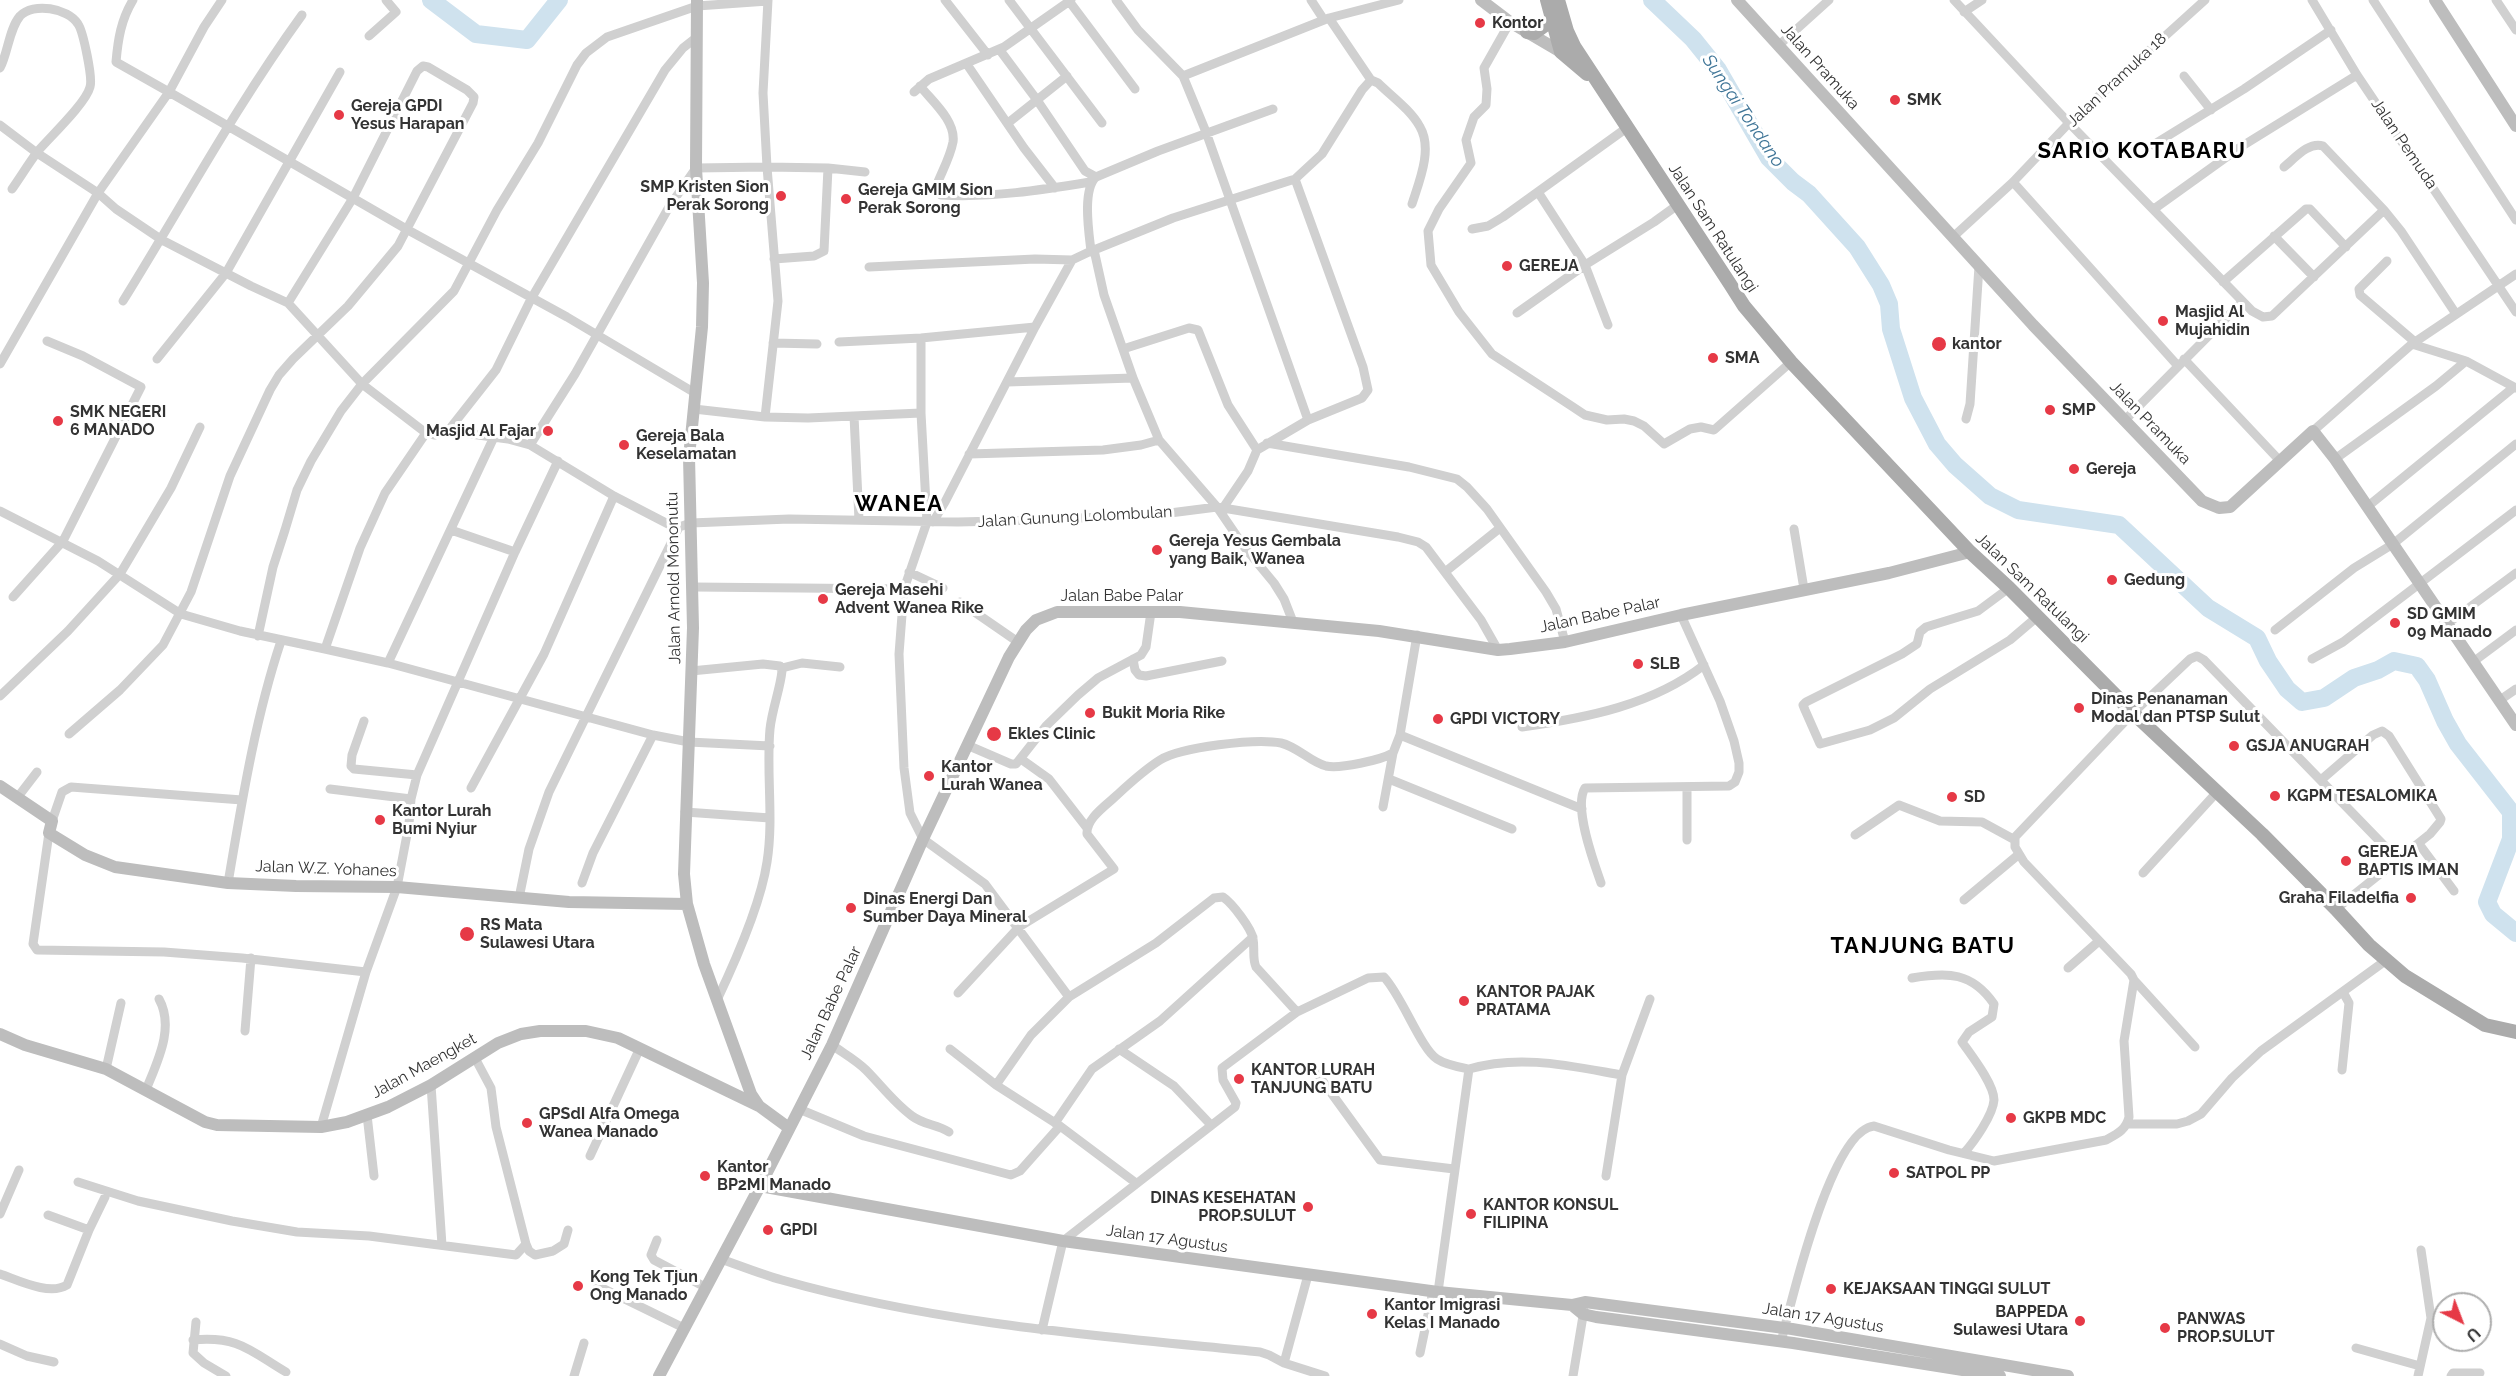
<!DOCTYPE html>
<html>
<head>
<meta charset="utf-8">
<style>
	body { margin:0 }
	#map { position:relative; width:2516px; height:1376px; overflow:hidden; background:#fff; font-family:Raleway,sans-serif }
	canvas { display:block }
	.north { position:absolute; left:2432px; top:1292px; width:60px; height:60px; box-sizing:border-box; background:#fff; border:2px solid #adadad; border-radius:50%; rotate:138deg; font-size:16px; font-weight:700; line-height:24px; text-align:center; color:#333 }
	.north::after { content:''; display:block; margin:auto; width:21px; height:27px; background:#e63946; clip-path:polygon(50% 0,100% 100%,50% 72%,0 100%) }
</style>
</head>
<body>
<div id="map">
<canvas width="2516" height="1376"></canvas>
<div class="north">U</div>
</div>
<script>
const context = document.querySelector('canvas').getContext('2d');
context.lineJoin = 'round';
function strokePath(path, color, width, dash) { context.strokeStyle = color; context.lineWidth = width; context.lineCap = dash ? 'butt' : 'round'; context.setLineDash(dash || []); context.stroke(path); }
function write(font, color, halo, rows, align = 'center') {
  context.font = font + ' Raleway,sans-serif'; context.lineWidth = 6; context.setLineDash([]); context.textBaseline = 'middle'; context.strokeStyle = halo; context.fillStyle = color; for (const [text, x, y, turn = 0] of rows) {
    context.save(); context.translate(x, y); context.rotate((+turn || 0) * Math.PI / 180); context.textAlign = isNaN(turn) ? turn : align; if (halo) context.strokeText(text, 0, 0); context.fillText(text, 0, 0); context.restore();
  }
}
const river = new Path2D(`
	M 431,0 L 476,34 L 527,40 L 559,0
	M 1652,0 L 1693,39 L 1718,70 L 1769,158 L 1793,182 L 1809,194 L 1857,247 L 1881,285 L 1889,304 L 1891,329 L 1913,398 L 1937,444 L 1955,465 L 1990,496 L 2018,510 L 2119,525 L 2208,608 L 2257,638 L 2268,661 L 2287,689 L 2302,702 L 2324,698 L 2354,678 L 2378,670 L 2394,661 L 2417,666 L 2427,680 L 2445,721 L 2458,744 L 2511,812 L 2511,839 L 2487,902 L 2493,914 L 2516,933`);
const street = new Path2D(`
	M 133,0 C 121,20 118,39 116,62 L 169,92 L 204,27 L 222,0
	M 945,0 L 988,55
	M 1009,0 L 1102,123
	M 1116,0 L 1138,30 L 1183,76 L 1206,132 L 1308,420
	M 1311,0 L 1324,20
	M 1954,0 L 2069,123 L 2252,311 L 2263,317 L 2272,316 L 2384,210 L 2401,231 L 2456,314
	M 2312,0 L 2357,75 L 2516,312
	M 2373,0 L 2516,220
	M 2496,0 L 2516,30
	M 1069,1 L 1135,89
	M 1964,12 L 1982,0
	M 1329,18 L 1371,80 L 1378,83 C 1391,96 1411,110 1420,127 C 1433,149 1419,182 1412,204
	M 1510,22 L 1484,68 L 1487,89 L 1486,105 L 1474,117 L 1466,140 L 1471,163 L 1439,209 L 1428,231 L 1431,265 L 1459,312 L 1492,354 L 1573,407 L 1585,415 L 1607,420 L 1624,419 L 1634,421 L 1644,426 L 1664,444 L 1690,429 L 1701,427 L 1714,430 L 1791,362
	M 369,36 L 396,12 L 386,0
	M 1778,46 L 1829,0
	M 999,49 L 1037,100 L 1085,171 L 1096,177
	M 966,63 L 1024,148 L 1055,188
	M 0,68 C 8,53 9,29 20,16 C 33,2 68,8 78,24 C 83,31 93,78 90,87 C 86,103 51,136 38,151 C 29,163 21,176 12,189
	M 1183,76 L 1329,18 L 1399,0
	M 2184,76 L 2211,110
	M 920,86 C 932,101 956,121 953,142 C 950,158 941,173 936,187 L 941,195 C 991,198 1041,190 1090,182
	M 914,92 L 929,79 L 1004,47 L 1071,0
	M 1273,109 L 1158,151 L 1096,177 C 1082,190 1089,233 1091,251 L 1094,250 L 1104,295 L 1133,378 L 1159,440 L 1217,507 L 1245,548 L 1274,583 L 1284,599 L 1293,622
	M 1008,123 L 1067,76
	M 0,125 L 37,153 L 98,193 L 169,92 L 408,230 L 567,317 L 695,393
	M 2153,145 L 2244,89 L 2331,30
	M 2284,167 C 2294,159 2309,141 2323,146 L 2384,210
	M 2013,182 L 2178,366
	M 1538,192 L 1585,265 L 1608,325
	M 2154,209 L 2239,148 L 2357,75
	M 1472,229 L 1488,226 L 1503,217 L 1628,127
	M 2274,236 L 2314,277
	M 1953,237 L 2013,182 L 2069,123 L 2205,0
	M 1094,250 L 1173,218 L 1295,179 L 1322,154 L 1362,90 L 1371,80
	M 774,259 L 814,256 L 824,251 L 828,168
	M 2387,261 L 2359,289 L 2360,295 L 2415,342
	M 869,267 L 1035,259 L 1072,260
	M 2223,282 L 2306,209 L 2310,209 L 2346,247
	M 123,301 C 182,206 236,106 302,15
	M 1517,313 L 1585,265 L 1654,222 L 1679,204
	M 921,338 L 921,413 L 927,522 L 904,589 L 899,654 L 904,768 L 910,813 L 923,839 L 985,884 L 1069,997
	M 839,342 L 921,338 L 1035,327
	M 773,343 L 817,344
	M 2412,344 L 2466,361 L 2516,388
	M 1123,349 L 1189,328 L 1198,330 L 1228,405 L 1257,450
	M 157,359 L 226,273 L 340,72
	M 2184,359 L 2281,462
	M 0,364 L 98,193 L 116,209 L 162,240 L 251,286 L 288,303 L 362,384 L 426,433 L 435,435 L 448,431 L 496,370 L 531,299 L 665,70 L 683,48 L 697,37
	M 1007,382 L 1133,378
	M 694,409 L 765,417 L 808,418 L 921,413
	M 854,416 L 859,520
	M 765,417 L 778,301 L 767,167 L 828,168 L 865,172
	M 1966,419 L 1970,404 L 1979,266
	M 2124,421 L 2242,302
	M 448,431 L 508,439 L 530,445 L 614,496 L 668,524 L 679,527 L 691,523 L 789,519 L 958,522 L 1039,520 L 1162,514 L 1217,507 L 1398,537 L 1418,542 L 1426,547 L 1481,620 L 1498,650
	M 2313,431 L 2412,344 L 2516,274
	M 1267,443 L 1409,467 L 1457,479 L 1467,487 L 1487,509 L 1546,592 L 1556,609 L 1565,642
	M 530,445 L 575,374 L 669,207 L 696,168 L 767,167 L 763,93 L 768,0
	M 969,454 L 1103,450 L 1141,445 L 1159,440
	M 2335,459 L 2436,386 L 2466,361
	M 2367,507 L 2514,387
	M 1223,508 L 1248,471 L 1257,450 L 1308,420 L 1362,398 L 1368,390 L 1363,367 L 1295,179
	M 0,511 L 98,561 L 181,614 L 240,631 L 325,649 L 360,548 L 385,493 L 426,433
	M 933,522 L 945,502 L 1035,327 L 1072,260 L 1091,251
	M 1794,529 L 1804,589
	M 451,530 L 515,552 L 558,461
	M 909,572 L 943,588
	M 1445,572 L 1500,528
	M 694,587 L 904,589
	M 2009,588 L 1978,611 L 1926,627 L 1920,632 L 1917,644 L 1902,654 L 1806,702 L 1803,705 L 1805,710 L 1820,744 L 1870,730 L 1894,718 L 1930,689 L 2010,640 L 2037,617
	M 13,597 L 63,541 L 141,387 L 83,356 L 47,341
	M 960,602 L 1018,642
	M 2447,624 L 2516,573
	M 2275,630 L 2354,568 L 2393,544 L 2516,444
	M 258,636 L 273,567 L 285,530 L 297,490 L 311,461 L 341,411 L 362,384 L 454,291 L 497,210 L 538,143 L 577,65 L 586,53 L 607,37 L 697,6 L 768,1
	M 325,649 L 388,663 L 494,437
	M 1133,659 L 1135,670 L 1139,675 L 1146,676 L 1222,661
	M 2312,659 L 2343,642 L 2516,510
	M 2473,662 L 2516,630
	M 388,663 L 653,735 L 689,742 L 770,746
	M 782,668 L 802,663 L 840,667
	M 691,671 L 763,664 L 780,666 L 782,671 C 780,690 772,709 770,729 C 766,773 774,818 767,862 C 761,903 735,962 717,1000
	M 0,696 L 68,631 L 120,574 L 171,488 L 200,427
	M 2500,700 L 2516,689
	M 364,721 L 352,755 L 351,766 L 354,769 L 417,775
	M 1522,727 C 1586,718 1653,705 1704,665
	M 69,734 L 120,690 L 163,645 L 191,592 L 230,476 L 270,390 L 279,375 L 293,359 L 348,306 L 398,246 L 473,103 L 474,97 L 467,90 L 428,67 L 423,66 L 417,71 L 353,198 L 288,303
	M 1400,735 L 1582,809
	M 967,745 L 1011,764 L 1016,764 L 1046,726 L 1078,695 L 1098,678 L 1141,655 L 1146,647 L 1151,612
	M 1021,759 L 1049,779 L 1087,828
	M 1389,779 L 1512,829
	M 2321,780 L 2373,735 L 2382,731 L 2389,736 L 2441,819 L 2440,822 L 2430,834 L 2336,909
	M 1687,787 L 1687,840
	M 471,788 L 544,654 L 614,496
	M 330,789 L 411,799
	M 17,798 L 37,772
	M 1383,807 L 1393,753
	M 685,812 L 770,818
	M 52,821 L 62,792 L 71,787 L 242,800
	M 49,833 L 33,944 L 37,950 L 164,952 L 242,958 L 366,972
	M 1855,835 L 1899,805 L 1940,821 L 1982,822 L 2015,840
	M 2419,844 L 2454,891
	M 2143,873 L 2218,791
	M 228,883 C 242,801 255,719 281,641
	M 582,883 L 593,853 L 653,735
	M 1601,883 C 1594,863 1573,807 1585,788 L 1729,786 L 1735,782 L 1739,772 L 1739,763 L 1734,741 L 1720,701 L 1681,615
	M 519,898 L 529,849 L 549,792 L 679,527
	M 1964,900 L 2018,855
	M 2068,968 L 2099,941
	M 1912,978 C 1948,972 1972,972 1994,1004 L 1992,1017 L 1969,1032 L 1962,1042 C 1971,1055 1994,1084 1994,1100 C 1993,1115 1974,1142 1964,1153
	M 2134,980 L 2195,1047
	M 958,993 L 1019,927 L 1114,869 L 1087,834 C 1086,818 1107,805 1117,795 C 1130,783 1144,770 1160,760 C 1181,747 1256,738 1281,743 C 1298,747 1310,762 1326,766 C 1340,769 1381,760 1393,753 L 1400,735 L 1417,635
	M 245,1031 L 251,958
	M 832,1045 C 843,1053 856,1060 866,1070 C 881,1085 894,1103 912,1116 C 924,1125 936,1124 949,1132
	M 950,1049 L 996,1085 L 1060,1126 L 1136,1183
	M 1119,1049 L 1174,1086 L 1211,1125
	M 106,1069 L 121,1003
	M 1469,1069 C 1520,1054 1570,1066 1622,1075 L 1606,1176
	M 2342,1070 L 2349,1003 L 2343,992
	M 1316,1072 L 1380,1160 L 1454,1169
	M 1622,1075 L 1650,999
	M 431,1085 L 442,1245
	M 996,1085 L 1031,1035 L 1069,997 L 1156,943 L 1214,898 L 1223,897 C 1232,903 1252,929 1253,939 C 1255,949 1252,958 1256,967 L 1297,1012 L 1368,978 L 1384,977 C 1402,996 1421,1049 1437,1059 C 1446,1065 1459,1067 1469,1069 L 1438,1292
	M 146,1090 C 157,1062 175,1028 159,999
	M 799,1109 L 864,1136 L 1011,1175 L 1020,1171 L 1060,1126
	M 367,1115 L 374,1176
	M 1055,1123 L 1092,1069 L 1160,1021 L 1253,937
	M 2127,1124 L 2177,1124 L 2188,1121 L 2201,1114 L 2232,1078 L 2261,1051 L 2385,961
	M 321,1127 L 366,972 L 397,887 L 409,824 L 411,799 L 417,775 L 515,552
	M 590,1156 L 640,1048
	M 78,1182 L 138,1201 L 232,1221 L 297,1232 L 369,1236 L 516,1255 L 526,1244 L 496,1127 L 491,1088 L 475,1058
	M 0,1214 L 19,1170
	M 89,1230 L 105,1197
	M 657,1240 L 651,1255 L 654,1260 L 705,1287
	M 526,1244 L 529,1251 L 535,1255 L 553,1251 L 564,1244 L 568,1230
	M 721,1259 C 741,1266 761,1274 782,1280 C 937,1324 1100,1336 1260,1352 L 1269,1355 L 1284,1363 L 1325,1376
	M 0,1274 C 18,1280 49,1296 67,1285 L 89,1230 L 48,1215
	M 598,1286 L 684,1328
	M 196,1322 L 193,1353 L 204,1363 L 226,1376
	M 1042,1330 L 1063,1241 L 1235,1107 L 1236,1103 L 1223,1080 L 1222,1068 L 1297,1012
	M 193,1340 C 239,1336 249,1350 286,1372
	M 1781,1342 C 1791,1303 1831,1130 1874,1126 L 1949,1150 L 1994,1161 L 2106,1140 C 2117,1134 2126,1130 2129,1117 L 2124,1041 L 2134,980 L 2131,974 L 2024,862 L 2015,847 L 2015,837 L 2133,713 L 2190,659 L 2197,656 L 2204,660 L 2398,860
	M 0,1344 L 27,1356 L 54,1362
	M 2356,1348 L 2420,1366
	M 1420,1353 L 1433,1291
	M 1284,1363 L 1308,1275
	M 574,1376 L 584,1343
	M 1573,1376 L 1584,1310
	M 2418,1376 L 2431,1318 L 2421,1250
	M 2451,1376 L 2453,1373 L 2480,1373`);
const secondary = new Path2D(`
	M 697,0 L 696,168 L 703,283 L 702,327 L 689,457 L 693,628 L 684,874 L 687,904 L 704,964 L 751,1094 L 759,1106 L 789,1128
	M 1481,0 L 1510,22 L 1561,52
	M 1737,0 L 2033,325 L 2202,501 L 2219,508 L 2230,507 L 2313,431 L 2335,459 L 2516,725
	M 2435,0 L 2516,126
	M 0,786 L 52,821 L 49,833 L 85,855 L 115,867 L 228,883 L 296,886 L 397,887 L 569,902 L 687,904
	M 0,1034 L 25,1045 L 106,1069 L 205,1122 L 217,1125 L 321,1127 L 347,1122 L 388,1107 L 431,1085 L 498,1043 L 521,1034 L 540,1031 L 586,1031 L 618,1038 L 759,1106
	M 760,1186 L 1063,1241 L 1438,1292 L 1572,1305 L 1585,1302 L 1792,1329 L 2068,1376
	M 1572,1305 L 1583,1314 L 1596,1317 L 1793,1343 L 2000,1376
	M 659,1376 L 760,1186 L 832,1045 L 923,839 L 1009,657 L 1026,630 L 1036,620 L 1057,612 L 1180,612 L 1379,631 L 1498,650 L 1510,649 L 1565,642 L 1681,615 L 1889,573 L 1970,552`);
const primary = new Path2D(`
	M 1547,0 L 1561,52 L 1587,74
	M 1558,0 L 1567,31 L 1574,46 L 1730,284 L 1744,306 L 1791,362 L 1970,552 L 2009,588 L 2133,713 L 2262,834 L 2336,909 L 2369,945 L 2405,976 L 2485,1025 L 2516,1032
	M 1527,32 L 1534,33 L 1552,20`);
const markers = [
	[1480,23,6,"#e63946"],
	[1895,100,6,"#e63946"],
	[339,115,6,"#e63946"],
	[781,196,6,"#e63946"],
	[846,199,6,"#e63946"],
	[1507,266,6,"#e63946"],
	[2163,321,6,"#e63946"],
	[1939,344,8,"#e63946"],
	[1713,358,6,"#e63946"],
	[2050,410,6,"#e63946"],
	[58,421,6,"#e63946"],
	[548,431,6,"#e63946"],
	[624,445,6,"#e63946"],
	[2074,469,6,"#e63946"],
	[1157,550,6,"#e63946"],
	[2112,580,6,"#e63946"],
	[823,599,6,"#e63946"],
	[2395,623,6,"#e63946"],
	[1638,664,6,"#e63946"],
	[2079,708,6,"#e63946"],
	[1090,713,6,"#e63946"],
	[1438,719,6,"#e63946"],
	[994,734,8,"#e63946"],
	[2234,746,6,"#e63946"],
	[929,776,6,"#e63946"],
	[2275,796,6,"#e63946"],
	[1952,797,6,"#e63946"],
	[380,820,6,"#e63946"],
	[2346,861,6,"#e63946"],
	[2411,898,6,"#e63946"],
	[851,908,6,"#e63946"],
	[467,934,8,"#e63946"],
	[1464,1001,6,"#e63946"],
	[1239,1079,6,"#e63946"],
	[2011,1118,6,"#e63946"],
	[527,1123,6,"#e63946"],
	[1894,1173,6,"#e63946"],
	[705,1176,6,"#e63946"],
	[1308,1207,6,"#e63946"],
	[1471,1214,6,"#e63946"],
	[768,1230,6,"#e63946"],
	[578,1286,6,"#e63946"],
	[1831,1289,6,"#e63946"],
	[1372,1314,6,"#e63946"],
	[2080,1321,6,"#e63946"],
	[2165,1328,6,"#e63946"]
];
const poiNames = [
	["Kontor",1492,23],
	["SMK",1907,100],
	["Gereja GPDI",351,106],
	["Yesus Harapan",351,124],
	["SMP Kristen Sion",769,187,"right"],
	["Perak Sorong",769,205,"right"],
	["Gereja GMIM Sion",858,190],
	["Perak Sorong",858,208],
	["GEREJA",1519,266],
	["Masjid Al",2175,312],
	["Mujahidin",2175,330],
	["kantor",1952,344],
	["SMA",1725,358],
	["SMP",2062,410],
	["SMK NEGERI",70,412],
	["6 MANADO",70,430],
	["Masjid Al Fajar",536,431,"right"],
	["Gereja Bala",636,436],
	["Keselamatan",636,454],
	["Gereja",2086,469],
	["Gereja Yesus Gembala",1169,541],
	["yang Baik, Wanea",1169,559],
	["Gedung",2124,580],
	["Gereja Masehi",835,590],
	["Advent Wanea Rike",835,608],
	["SD GMIM",2407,614],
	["09 Manado",2407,632],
	["SLB",1650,664],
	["Dinas Penanaman",2091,699],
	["Modal dan PTSP Sulut",2091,717],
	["Bukit Moria Rike",1102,713],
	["GPDI VICTORY",1450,719],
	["Ekles Clinic",1008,734],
	["GSJA ANUGRAH",2246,746],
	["Kantor",941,767],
	["Lurah Wanea",941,785],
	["KGPM TESALOMIKA",2287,796],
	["SD",1964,797],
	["Kantor Lurah",392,811],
	["Bumi Nyiur",392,829],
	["GEREJA",2358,852],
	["BAPTIS IMAN",2358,870],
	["Graha Filadelfia",2399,898,"right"],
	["Dinas Energi Dan",863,899],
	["Sumber Daya Mineral",863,917],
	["RS Mata",480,925],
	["Sulawesi Utara",480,943],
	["KANTOR PAJAK",1476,992],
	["PRATAMA",1476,1010],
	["KANTOR LURAH",1251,1070],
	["TANJUNG BATU",1251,1088],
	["GPSdI Alfa Omega",539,1114],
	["Wanea Manado",539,1132],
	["GKPB MDC",2023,1118],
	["Kantor",717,1167],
	["BP2MI Manado",717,1185],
	["SATPOL PP",1906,1173],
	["DINAS KESEHATAN",1296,1198,"right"],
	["PROP.SULUT",1296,1216,"right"],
	["KANTOR KONSUL",1483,1205],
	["FILIPINA",1483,1223],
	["GPDI",780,1230],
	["Kong Tek Tjun",590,1277],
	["Ong Manado",590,1295],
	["KEJAKSAAN TINGGI SULUT",1843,1289],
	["Kantor Imigrasi",1384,1305],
	["Kelas I Manado",1384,1323],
	["BAPPEDA",2068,1312,"right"],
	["Sulawesi Utara",2068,1330,"right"],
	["PANWAS",2177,1319],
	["PROP.SULUT",2177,1337]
];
const streetNames = [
	["Jalan Pramuka",1820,67,48],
	["Jalan Pramuka 18",2117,80,-43],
	["Jalan Pemuda",2404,144,56],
	["Jalan Sam Ratulangi",1713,228,57],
	["Jalan Pramuka",2150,423,46],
	["Jalan Gunung Lolombulan",1075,517,-3],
	["Jalan Arnold Mononutu",674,578,-91],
	["Jalan Sam Ratulangi",2032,588,44],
	["Jalan Babe Palar",1122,596],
	["Jalan Babe Palar",1600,615,-12],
	["Jalan W.Z. Yohanes",326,869,2],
	["Jalan Babe Palar",831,1003,-65],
	["Jalan Maengket",424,1066,-29],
	["Jalan 17 Agustus",1167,1239,8],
	["Jalan 17 Agustus",1823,1318,9]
];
const waterNames = [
	["Sungai Tondano",1743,111,56]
];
const districtNames = [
	["SARIO KOTABARU",2142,151],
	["WANEA",899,504],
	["TANJUNG BATU",1923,946]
];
strokePath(river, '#cfe2ee', 18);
strokePath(street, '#d0d0d0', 9);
strokePath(secondary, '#bdbdbd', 12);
strokePath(primary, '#ababab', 14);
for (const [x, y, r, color] of markers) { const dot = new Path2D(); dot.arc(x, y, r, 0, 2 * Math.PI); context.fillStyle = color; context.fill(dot); strokePath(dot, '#fff', 2); }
write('bold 16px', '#333', '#fff', poiNames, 'left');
write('16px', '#333', '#fff', streetNames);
write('italic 18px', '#3f7597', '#fff', waterNames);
context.letterSpacing = '1.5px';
write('bold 22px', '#000', '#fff', districtNames);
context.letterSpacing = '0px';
</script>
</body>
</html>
